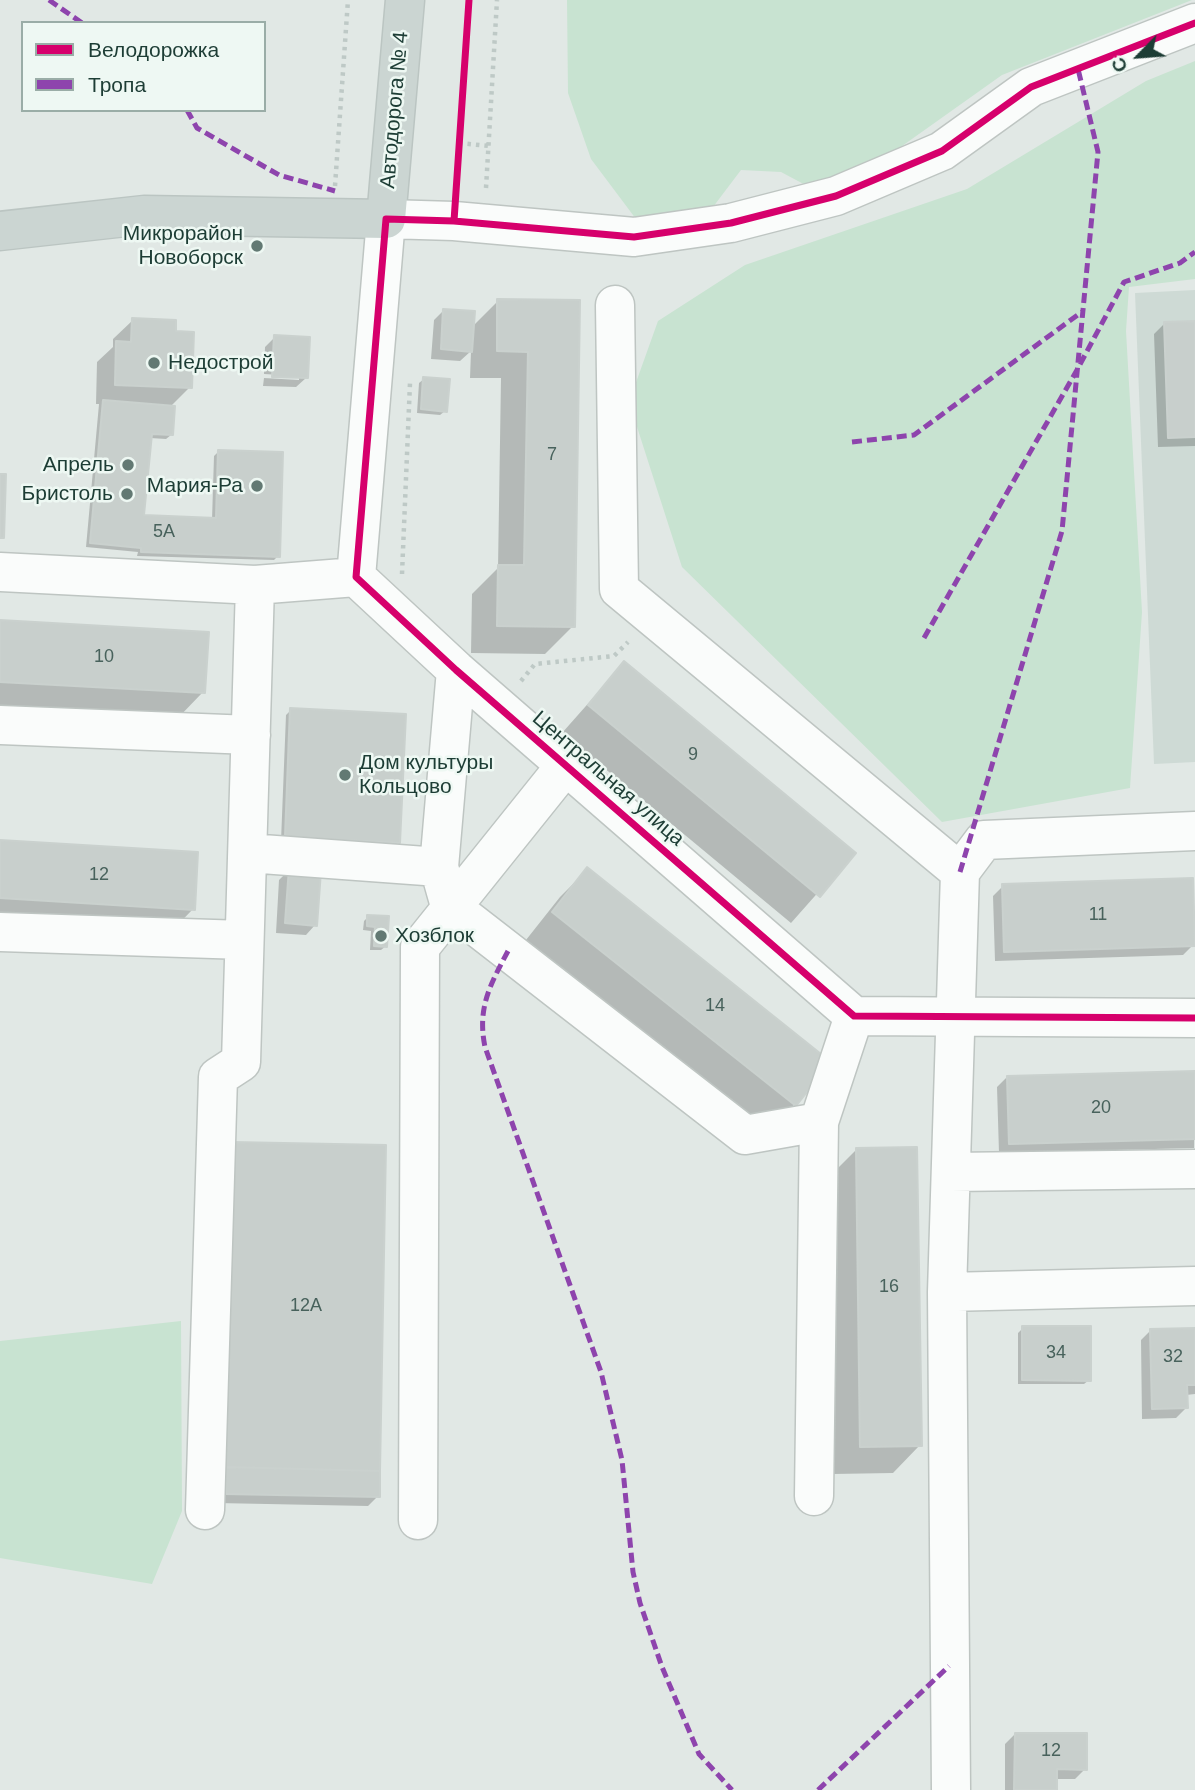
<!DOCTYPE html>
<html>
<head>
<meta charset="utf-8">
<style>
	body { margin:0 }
	#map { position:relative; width:1195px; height:1790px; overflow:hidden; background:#e1e8e5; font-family:Arial,sans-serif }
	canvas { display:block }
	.legend { position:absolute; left:21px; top:21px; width:245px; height:91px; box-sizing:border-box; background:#eef8f3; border:2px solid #9aada7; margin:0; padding:9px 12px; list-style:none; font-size:21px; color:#1d3d35 }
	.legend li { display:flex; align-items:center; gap:14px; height:35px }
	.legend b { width:35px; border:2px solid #9aada7 }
	.north { position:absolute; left:1104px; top:21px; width:70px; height:70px; -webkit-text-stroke:5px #eef8f3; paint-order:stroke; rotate:245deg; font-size:19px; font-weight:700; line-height:28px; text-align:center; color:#1d3d35 }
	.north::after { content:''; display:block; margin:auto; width:24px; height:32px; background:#1d3d35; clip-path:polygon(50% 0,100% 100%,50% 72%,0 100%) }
</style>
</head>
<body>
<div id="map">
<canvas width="1195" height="1790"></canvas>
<ul class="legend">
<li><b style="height:9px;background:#d6006c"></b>Велодорожка</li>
<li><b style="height:9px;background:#8e44ad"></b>Тропа</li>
</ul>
<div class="north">С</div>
</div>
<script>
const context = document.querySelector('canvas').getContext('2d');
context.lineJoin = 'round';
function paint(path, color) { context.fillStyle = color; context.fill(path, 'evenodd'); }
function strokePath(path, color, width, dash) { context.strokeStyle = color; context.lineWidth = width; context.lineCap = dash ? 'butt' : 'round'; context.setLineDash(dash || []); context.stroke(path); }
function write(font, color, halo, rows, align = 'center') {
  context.font = font + ' Arial,sans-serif'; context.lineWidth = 5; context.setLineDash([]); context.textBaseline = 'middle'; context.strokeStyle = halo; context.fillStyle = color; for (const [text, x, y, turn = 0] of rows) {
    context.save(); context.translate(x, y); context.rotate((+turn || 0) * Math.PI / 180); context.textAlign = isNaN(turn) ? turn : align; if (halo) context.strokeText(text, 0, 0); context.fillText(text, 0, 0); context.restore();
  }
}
const built = new Path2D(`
	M 1195,290 L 1195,762 L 1154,764 L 1135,293 Z`);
const green = new Path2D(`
	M 567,0 L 1192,0 L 1002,75 L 888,156 L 813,189 L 781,172 L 741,170 L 713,207 L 636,219 L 591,159 L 568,93 Z
	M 1195,61 L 1195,279 L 1129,287 L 1126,331 L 1142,612 L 1130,788 L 942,822 L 682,567 L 629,402 L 658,321 L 745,265 L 967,189 L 1146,81 Z
	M 181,1321 L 182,1511 L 152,1584 L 0,1558 L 0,1341 Z`);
const shadow = new Path2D(`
	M 498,301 L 578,302 L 573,626 L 545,654 L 471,653 L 472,594 L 498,568 L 501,378 L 470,378 L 471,351 L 460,361 L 431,359 L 434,320 L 444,310 L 472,327 Z
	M 133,320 L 174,332 L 190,387 L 170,407 L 171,435 L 166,439 L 150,438 L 142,517 L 212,520 L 214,456 L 219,451 L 278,556 L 274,560 L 137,556 L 138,552 L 86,547 L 99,404 L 96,404 L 97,362 L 113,347 L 113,339 Z
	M 1195,323 L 1195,446 L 1158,447 L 1154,334 L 1164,324 Z
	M 275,337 L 306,378 L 296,387 L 263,386 L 264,378 L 299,380 L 299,376 L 264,374 L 265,347 Z
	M 424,379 L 445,411 L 440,415 L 417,413 L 419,383 Z
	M 0,622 L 203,692 L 176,720 L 0,710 Z
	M 624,663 L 853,853 L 791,923 L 562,733 Z
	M 291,710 L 398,842 L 394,847 L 281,841 L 286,715 Z
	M 0,841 L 193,909 L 166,937 L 0,926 Z
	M 289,870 L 315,925 L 306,935 L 276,933 L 279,880 Z
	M 587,870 L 828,1062 L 794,1105 L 767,1132 L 526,940 L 560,897 Z
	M 1003,886 L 1193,945 L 1183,955 L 995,961 L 993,896 Z
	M 368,917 L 387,918 L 386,946 L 381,950 L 370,950 L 371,931 L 363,930 L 364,921 Z
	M 1195,1073 L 1194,1148 L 999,1153 L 997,1087 L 1007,1077 Z
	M 856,1150 L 920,1445 L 893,1473 L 833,1474 L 829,1177 Z
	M 213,1163 L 378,1496 L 368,1506 L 216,1503 Z
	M 1023,1328 L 1089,1380 L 1084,1384 L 1018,1384 L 1018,1333 Z
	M 1195,1329 L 1195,1394 L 1186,1395 L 1186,1408 L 1176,1418 L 1142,1419 L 1141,1340 L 1151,1330 Z
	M 1015,1734 L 1085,1769 L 1075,1779 L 1055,1779 L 1055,1790 L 1005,1790 L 1005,1744 Z`);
const building = new Path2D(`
	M 497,299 L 580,300 L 575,627 L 497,626 L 498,565 L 524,565 L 528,352 L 497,351 Z
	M 443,309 L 475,311 L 472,352 L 441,349 Z
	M 132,318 L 176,320 L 176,331 L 194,332 L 192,388 L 115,385 L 116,341 L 131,342 Z
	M 1195,321 L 1195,437 L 1168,438 L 1164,322 Z
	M 274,335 L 310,337 L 308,378 L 272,377 Z
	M 423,377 L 450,379 L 447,412 L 421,409 Z
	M 103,400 L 175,406 L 173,435 L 152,434 L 144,515 L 216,518 L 218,450 L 283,452 L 280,557 L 141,552 L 141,548 L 90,543 Z
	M 0,474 L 6,474 L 4,538 L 0,538 Z
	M 0,620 L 209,632 L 205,693 L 0,682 Z
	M 624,661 L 856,853 L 820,897 L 588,705 Z
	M 290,708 L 406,714 L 400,843 L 285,837 Z
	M 0,840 L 198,852 L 195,910 L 0,898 Z
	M 587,867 L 831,1062 L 796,1106 L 552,912 Z
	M 289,868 L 321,871 L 317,926 L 285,923 Z
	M 1193,878 L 1195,946 L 1004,952 L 1002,884 Z
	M 367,915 L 389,916 L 387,947 L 374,946 L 375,927 L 367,926 Z
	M 1195,1071 L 1195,1139 L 1009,1144 L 1007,1076 Z
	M 232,1142 L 386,1145 L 380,1471 L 226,1467 Z
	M 917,1147 L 922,1446 L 860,1447 L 856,1148 Z
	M 1022,1326 L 1091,1326 L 1091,1381 L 1022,1380 Z
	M 1195,1328 L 1195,1385 L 1187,1385 L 1188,1408 L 1152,1409 L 1150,1329 Z
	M 226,1467 L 380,1471 L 380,1497 L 226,1494 Z
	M 1015,1733 L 1087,1733 L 1087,1770 L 1057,1769 L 1057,1790 L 1014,1790 Z`);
const path = new Path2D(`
	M 459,143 L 489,146
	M 335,186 L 348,0
	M 486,188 L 497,0
	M 402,574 L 410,383
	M 521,681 L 535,664 L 614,656 L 628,642`);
const minor = new Path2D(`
	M 1195,23 L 1031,87 L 942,151 L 836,196 L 731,223 L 634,237 L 454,221 L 386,219 L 356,577 L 456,670 L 854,1016 L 1195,1018
	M 615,305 L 619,589 L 960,872 L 947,1292 L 951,1790
	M 0,572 L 255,585 L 356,577
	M 0,725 L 251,735
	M 248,853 L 439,867 L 450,906 L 745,1135 L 819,1122
	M 439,867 L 456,670
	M 960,872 L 984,840 L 1195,831
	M 0,932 L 244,940
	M 951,1172 L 1195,1169
	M 947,1292 L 1195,1286
	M 814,1496 L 819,1122 L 854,1016
	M 205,1510 L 218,1077 L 241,1062 L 255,585
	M 418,1520 L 420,947 L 566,765`);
const major = new Path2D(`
	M 0,231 L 144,215 L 386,219 L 405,0`);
const quiet = new Path2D(`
	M 49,0 L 82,23
	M 187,110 L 197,128 L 279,175 L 335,191
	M 852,442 L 914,435 L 1083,311
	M 924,638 L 1077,370 L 1124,282 L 1180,263 L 1195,252
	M 960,872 L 1062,531 L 1098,152 L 1078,69
	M 508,951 C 490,985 477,1008 485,1047 L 601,1372 L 622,1460 L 633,1572 L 640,1603 L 662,1667 L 699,1754 L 732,1790
	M 818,1790 L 949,1666`);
const cycleway = new Path2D(`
	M 1195,23 L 1031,87 L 942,151 L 836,196 L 731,223 L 634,237 L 454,221 L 386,219 L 356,577 L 456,670 L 854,1016 L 1195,1018
	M 454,221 L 469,0`);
const markers = [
	[257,246,7,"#627973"],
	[154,363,7,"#627973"],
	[128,465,7,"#627973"],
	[257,486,7,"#627973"],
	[127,494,7,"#627973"],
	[345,775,7,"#627973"],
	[381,936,7,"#627973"]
];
const numberNames = [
	["7",552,455],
	["5А",164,532],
	["10",104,657],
	["9",693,755],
	["12",99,875],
	["11",1098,915],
	["14",715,1006],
	["20",1101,1108],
	["16",889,1287],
	["12А",306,1306],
	["34",1056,1353],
	["32",1173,1357],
	["12",1051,1751]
];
const streetNames = [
	["Автодорога № 4",395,110,-85],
	["Центральная улица",608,779,41]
];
const poiNames = [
	["Микрорайон",243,234],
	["Новоборск",243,258],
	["Недострой",168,363,"left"],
	["Апрель",114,465],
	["Мария-Ра",243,486],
	["Бристоль",113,494],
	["Дом культуры",359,763,"left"],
	["Кольцово",359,787,"left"],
	["Хозблок",395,936,"left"]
];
paint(built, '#cedad5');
paint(green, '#c8e3d1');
paint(shadow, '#0003');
paint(building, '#c8cfcc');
strokePath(building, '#cad1ce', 2);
strokePath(minor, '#bec5c2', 41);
strokePath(major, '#bbc5c2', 41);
strokePath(path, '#bec9c6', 4.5, [3.5, 5]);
strokePath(minor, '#fafcfb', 38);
strokePath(major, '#cbd5d2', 38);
strokePath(quiet, '#8e44ad', 5, [10, 5]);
strokePath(cycleway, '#d6006c', 7);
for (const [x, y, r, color] of markers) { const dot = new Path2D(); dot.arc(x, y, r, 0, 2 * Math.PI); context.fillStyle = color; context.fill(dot); strokePath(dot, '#eef8f3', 2.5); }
write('18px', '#48625c', null, numberNames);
write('21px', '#1d3d35', '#eef8f3', streetNames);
write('21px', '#1d3d35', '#eef8f3', poiNames, 'right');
</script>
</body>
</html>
